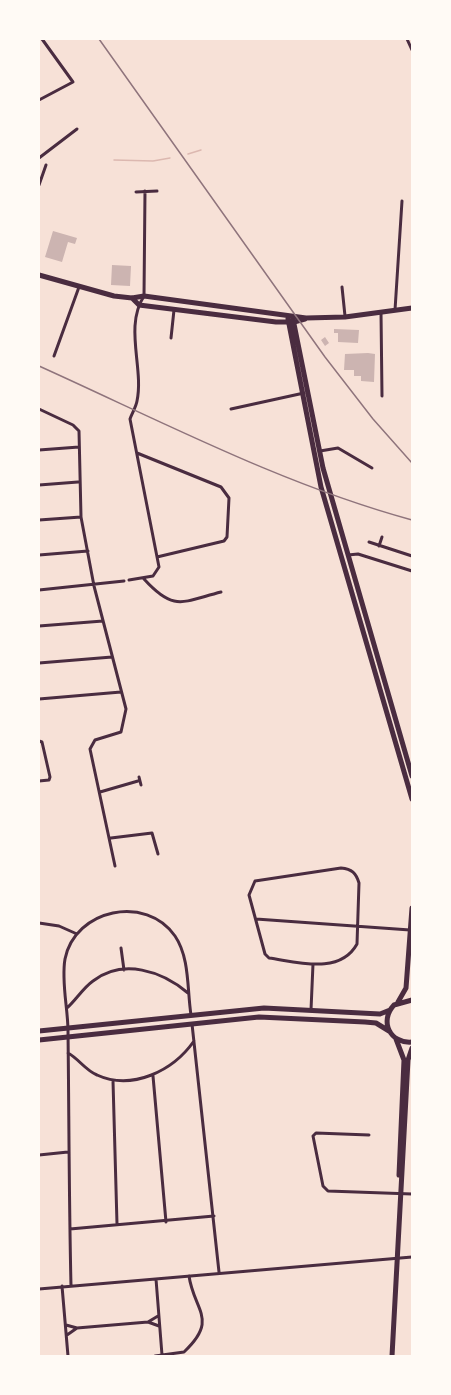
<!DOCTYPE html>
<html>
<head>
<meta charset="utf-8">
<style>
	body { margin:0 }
	#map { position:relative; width:451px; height:1395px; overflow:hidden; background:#f7e1d7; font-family:"Archivo Narrow",sans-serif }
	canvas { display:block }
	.frame { position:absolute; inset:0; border:40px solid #fffaf5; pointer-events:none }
</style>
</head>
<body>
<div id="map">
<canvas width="451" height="1395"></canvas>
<div class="frame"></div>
</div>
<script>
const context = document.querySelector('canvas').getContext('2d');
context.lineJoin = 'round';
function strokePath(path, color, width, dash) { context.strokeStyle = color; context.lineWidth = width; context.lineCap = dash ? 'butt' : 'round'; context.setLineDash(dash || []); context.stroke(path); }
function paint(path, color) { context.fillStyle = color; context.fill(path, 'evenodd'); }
const stream = new Path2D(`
	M 188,154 L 201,150
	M 114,160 L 153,161 L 170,158`);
const building = new Path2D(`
	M 53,231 L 77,238 L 75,244 L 68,242 L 62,262 L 45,257 Z
	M 112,265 L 131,266 L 130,286 L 111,285 Z
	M 334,329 L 359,330 L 358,343 L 338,342 L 338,333 L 334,333 Z
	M 325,337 L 329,343 L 325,346 L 321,340 Z
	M 368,353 L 375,354 L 374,382 L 361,381 L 361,376 L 354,376 L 354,370 L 344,370 L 345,354 Z`);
const minor = new Path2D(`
	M 407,39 L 412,50
	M 39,100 L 73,82 L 42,39
	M 39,158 L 77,129
	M 39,185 L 46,165
	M 136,192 L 157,191
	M 342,287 L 345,316
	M 395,310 L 402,201
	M 381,312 L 382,396
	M 171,338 L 174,310
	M 54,356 L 79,287
	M 39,409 L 73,425 L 79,431 L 81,517 L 94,586 L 126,709 L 121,732 L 95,740 L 90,749 L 115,866
	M 231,409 L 304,393
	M 39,450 L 79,447
	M 320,451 L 338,448 L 372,468
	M 137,453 L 221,487 L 229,498 L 227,537 L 224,541 L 157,557
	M 39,485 L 78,482
	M 39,520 L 81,517
	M 369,542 L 412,556
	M 379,546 L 382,537
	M 39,555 L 88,551
	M 348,555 L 358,554 L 412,571
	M 144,579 C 174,612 182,602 221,592
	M 129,580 L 153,576 L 159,567 L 130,419 C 132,413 136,407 137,401 C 144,368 124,327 144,296 L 145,191
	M 39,590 L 124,581
	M 39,626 L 103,621
	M 39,663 L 112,657
	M 39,699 L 121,692
	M 39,741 L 42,742 L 50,777 L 49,780 L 39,781
	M 139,777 L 141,785
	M 100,792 L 138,781
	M 111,838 L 152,833 L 158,854
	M 341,868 C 352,869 356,873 359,883 L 357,944 C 340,975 298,962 269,958 L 265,954 L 249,895 L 255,881 Z
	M 256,919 L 410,930
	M 39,923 L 59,926 L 77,934
	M 121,948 L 124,970
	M 67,1008 C 76,1000 83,988 93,981 C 123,958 162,971 188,993
	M 311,1010 L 313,964
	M 192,1024 L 219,1272
	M 68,1053 C 79,1059 85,1070 97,1075 C 132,1091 173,1071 194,1041
	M 153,1076 L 166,1222
	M 113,1081 L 117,1224
	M 369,1135 L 316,1133 L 313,1136 L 323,1186 L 328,1191 L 412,1194
	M 39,1155 L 68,1152
	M 70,1229 L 214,1216
	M 156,1279 L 162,1355
	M 62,1286 L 68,1356
	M 71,1286 C 69,1201 69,1116 68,1031 C 68,1008 61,982 65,959 C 75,909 146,894 175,936 C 190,958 187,990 191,1015
	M 39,1289 L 412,1257
	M 148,1322 L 158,1316
	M 66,1325 L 77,1328 L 148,1322 L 159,1326
	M 67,1335 L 77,1328
	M 155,1356 L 184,1352 C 219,1319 194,1311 189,1276`);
const primary = new Path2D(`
	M 288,319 L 321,487 L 412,799
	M 293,319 L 323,468 L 412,776
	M 412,1000 L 394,1005 C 379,1021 390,1044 412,1042
	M 398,1002 L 406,988 L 412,908
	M 39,1031 L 264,1008 L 380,1014 L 390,1010
	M 396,1039 L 404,1060 L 399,1175
	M 39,1040 L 259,1017 L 365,1022 L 376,1023 L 389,1031
	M 392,1356 L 408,1060 L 412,1048`);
const trunk = new Path2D(`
	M 39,275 L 114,296 L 132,298 L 144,296 L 306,318 L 345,317 L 412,308
	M 132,298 L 139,305 L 276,322 L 294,322 L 305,319`);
const rail = new Path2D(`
	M 99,39 L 325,357 L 373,419 L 412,463
	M 39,366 C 161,421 283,485 412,520`);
strokePath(stream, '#dcb8b0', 1.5);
paint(building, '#ccb4b1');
strokePath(minor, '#4a2c40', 3);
strokePath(primary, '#4a2c40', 5);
strokePath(trunk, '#4a2c40', 5);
strokePath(rail, '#8f747c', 1.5);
</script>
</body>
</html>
